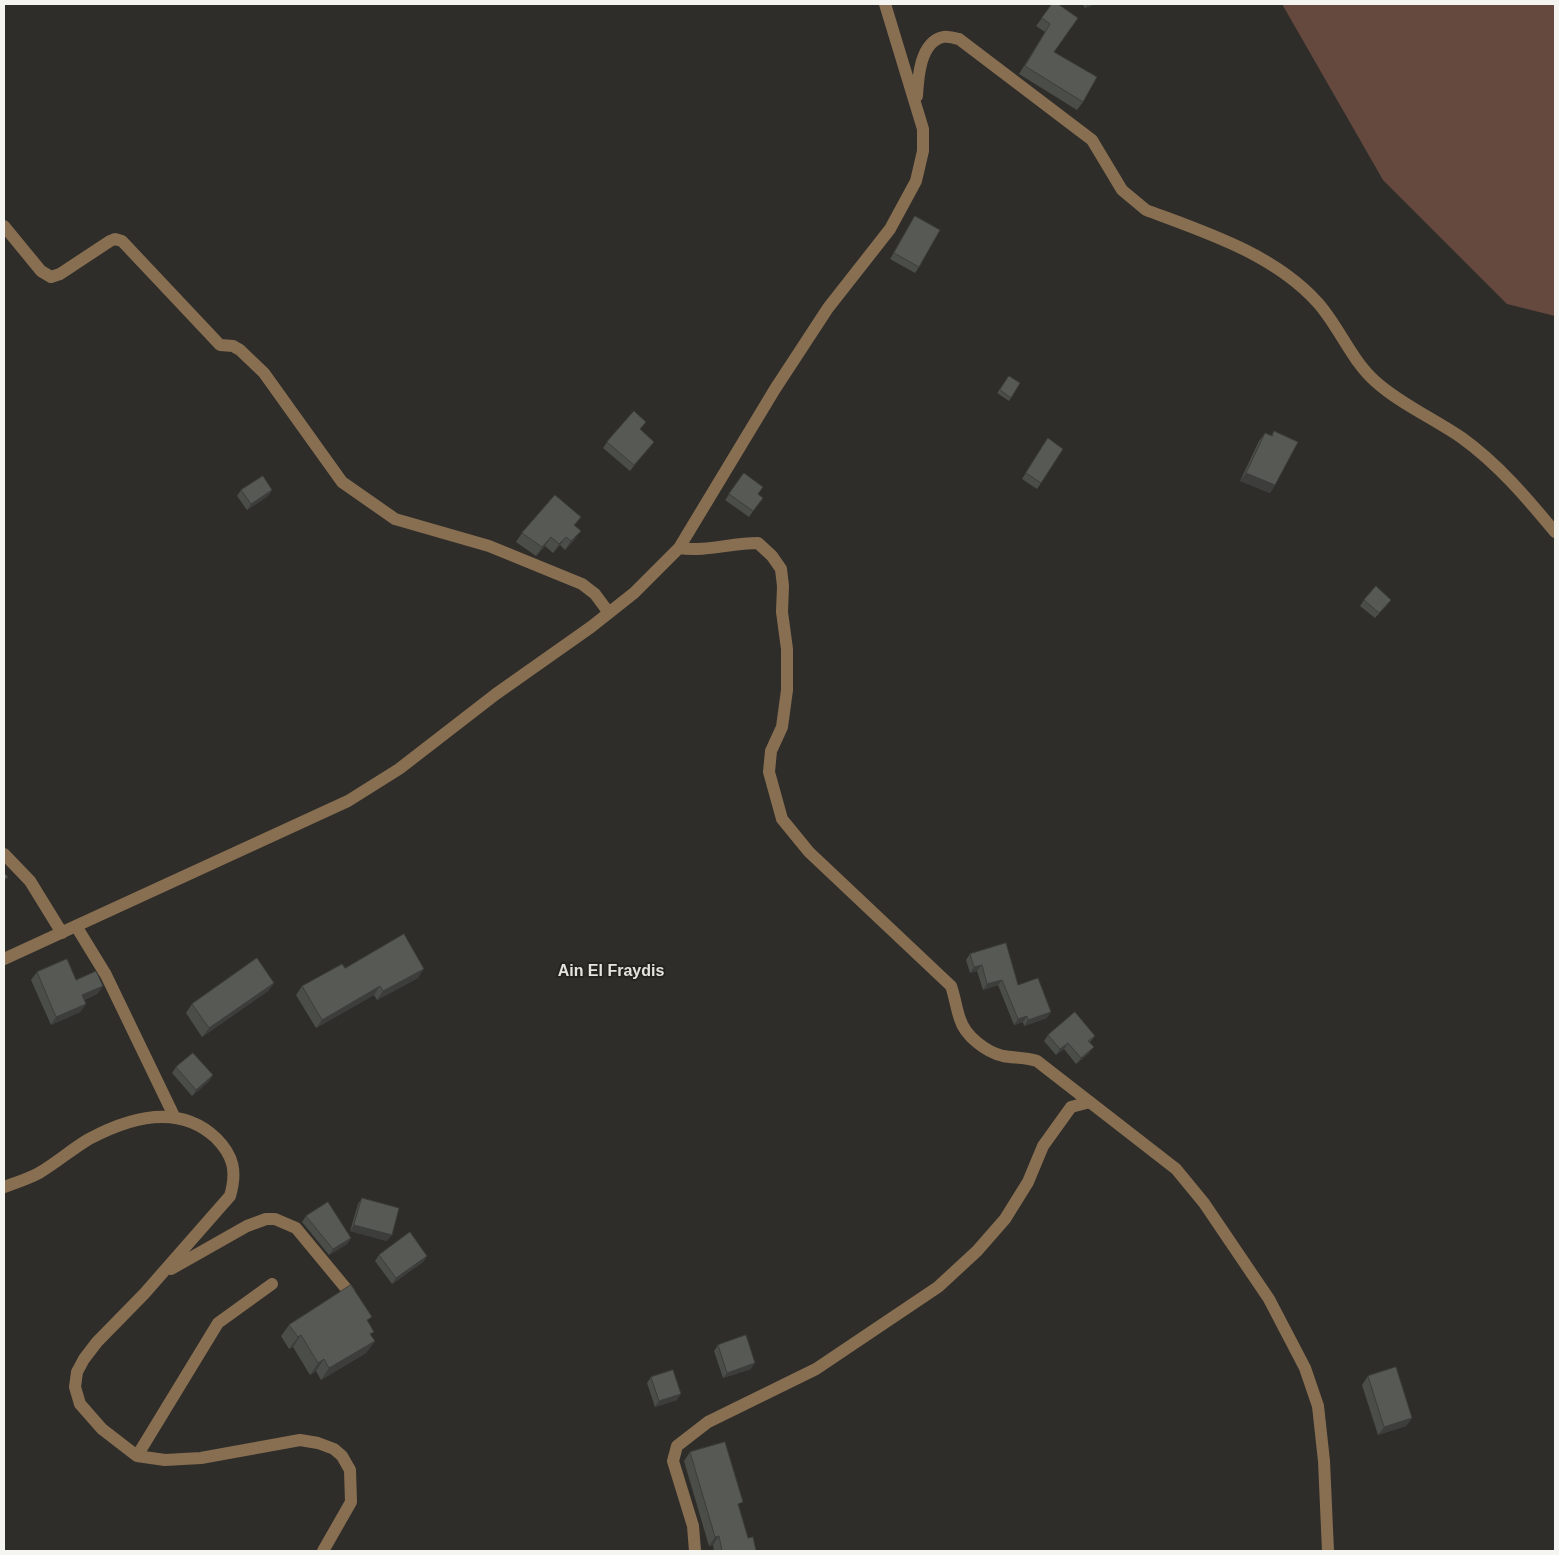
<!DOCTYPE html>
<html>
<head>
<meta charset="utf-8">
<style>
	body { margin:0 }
	#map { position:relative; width:1559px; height:1555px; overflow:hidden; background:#2e2d29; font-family:Helvetica,sans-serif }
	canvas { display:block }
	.frame { position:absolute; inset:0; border:5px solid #f4f4f1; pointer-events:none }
</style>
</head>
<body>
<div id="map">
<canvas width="1559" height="1555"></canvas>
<div class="frame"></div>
</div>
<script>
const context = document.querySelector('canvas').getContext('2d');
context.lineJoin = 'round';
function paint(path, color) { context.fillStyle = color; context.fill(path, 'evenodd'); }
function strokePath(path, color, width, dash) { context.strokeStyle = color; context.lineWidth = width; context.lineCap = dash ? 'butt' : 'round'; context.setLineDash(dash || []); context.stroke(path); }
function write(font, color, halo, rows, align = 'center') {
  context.font = font + ' Helvetica,sans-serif'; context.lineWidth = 4; context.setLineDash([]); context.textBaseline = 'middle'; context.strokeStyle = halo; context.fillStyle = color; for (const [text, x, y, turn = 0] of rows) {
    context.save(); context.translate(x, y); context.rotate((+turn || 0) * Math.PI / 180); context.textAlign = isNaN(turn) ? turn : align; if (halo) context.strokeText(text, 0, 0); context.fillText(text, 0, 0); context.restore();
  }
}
const green = new Path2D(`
	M 1282,4 L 1555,4 L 1555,316 L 1507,304 L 1383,180 Z`);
const minor = new Path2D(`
	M 917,96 C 918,78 920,42 943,37 C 947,36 954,38 959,39 L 1092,140 L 1122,190 L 1146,210 C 1205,232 1274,254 1318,303 C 1340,328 1351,360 1376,382 C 1402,405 1433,418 1462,438 C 1498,464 1526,497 1555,532
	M 4,226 L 41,271 L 51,277 L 60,274 L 110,241 L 115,239 L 122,241 L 220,345 L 233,346 L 240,350 L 264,373 L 342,482 L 395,519 L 489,546 L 582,584 L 595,594 L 609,613
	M 679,548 C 706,552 730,543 758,543 L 772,556 L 781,569 L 783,586 L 782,612 L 787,649 L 787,690 L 782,727 L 771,751 L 769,772 L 782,819 L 809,852 L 951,986 C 955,997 956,1008 960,1019 C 965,1036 986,1052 1003,1056 C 1014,1058 1025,1057 1037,1061 L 1176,1169 L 1204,1203 L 1269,1299 L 1305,1368 L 1318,1406 L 1324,1461 L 1328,1551
	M 4,854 L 30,881 L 62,933
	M 76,926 L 106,975 L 174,1116
	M 4,959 L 348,801 L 399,769 L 496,694 L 591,627 L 634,593 L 679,548 L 775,389 L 828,308 L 890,229 L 916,181 L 923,151 L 923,129 L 885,4
	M 4,1187 C 15,1183 28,1179 39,1173 C 56,1163 72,1149 89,1139 C 130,1117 179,1103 216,1138 C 234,1156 237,1172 230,1196 L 144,1294 L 97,1342 L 84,1359 L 77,1372 L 75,1387 L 80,1404 L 102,1429 L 137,1456 L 165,1460 L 201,1458 L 300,1440 L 318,1443 L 334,1449 L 342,1456 L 350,1470 L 351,1502 L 323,1551
	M 171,1269 L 247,1226 L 266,1219 L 275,1219 L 296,1228 L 349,1292
	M 137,1456 L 218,1323 L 272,1284
	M 695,1551 L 693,1526 L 673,1461 L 677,1446 L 708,1422 L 816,1369 L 938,1287 L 977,1251 L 1005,1219 L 1028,1182 L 1043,1146 L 1071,1107 L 1090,1102`);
const wall = new Path2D(`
	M 1052,4 L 1054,52 L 1083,102 L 1077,110 L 1019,74 L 1045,32 L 1036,26 Z
	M 1083,4 L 1095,4 L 1085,8 Z
	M 915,216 L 919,267 L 915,273 L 890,259 Z
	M 1009,376 L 1020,383 L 1009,401 L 997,393 Z
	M 640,430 L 654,442 L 630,471 L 603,448 L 607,442 Z
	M 1274,431 L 1275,485 L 1270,493 L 1240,481 L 1259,441 L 1265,433 L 1271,436 Z
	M 1044,444 L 1041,483 L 1037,489 L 1022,479 Z
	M 744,473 L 758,494 L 763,498 L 749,517 L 725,500 Z
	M 241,490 L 272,490 L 268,496 L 247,510 L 237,496 Z
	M 581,517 L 575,525 L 575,539 L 565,550 L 560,545 L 553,553 L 545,546 L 536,556 L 516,542 L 522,533 Z
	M 1364,600 L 1391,600 L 1386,606 L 1375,618 L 1360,606 Z
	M 970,954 L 1018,985 L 1047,1018 L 1024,1026 L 1023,1022 L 1014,1025 L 998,985 L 983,990 L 977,971 L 970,973 L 966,960 Z
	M 345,968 L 418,978 L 377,1000 L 374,995 L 316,1028 L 296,995 L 302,986 Z
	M 37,972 L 103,986 L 97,994 L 84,1000 L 86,1004 L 80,1012 L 51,1025 L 31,980 Z
	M 274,983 L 268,991 L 202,1037 L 186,1013 L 192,1004 Z
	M 1048,1035 L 1095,1036 L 1090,1042 L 1089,1053 L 1076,1064 L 1064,1049 L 1056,1055 L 1044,1041 Z
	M 176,1067 L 213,1075 L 209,1081 L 192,1096 L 172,1073 Z
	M 362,1198 L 387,1241 L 350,1231 L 358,1204 Z
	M 306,1216 L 351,1238 L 347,1244 L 329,1255 L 302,1222 Z
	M 379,1255 L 427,1256 L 423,1262 L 392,1284 L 375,1261 Z
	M 368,1322 L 371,1336 L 375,1341 L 366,1353 L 321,1380 L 316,1371 L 310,1375 L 293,1347 L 289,1349 L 281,1336 L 289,1325 Z
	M 718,1345 L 751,1369 L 723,1378 L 714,1351 Z
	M 1368,1376 L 1412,1418 L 1406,1426 L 1378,1435 L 1362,1385 Z
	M 651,1377 L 677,1400 L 655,1407 L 647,1383 Z
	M 690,1452 L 739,1508 L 748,1538 L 756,1551 L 714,1551 L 713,1545 L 709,1546 L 684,1461 Z`);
const shadedWall = new Path2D(`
	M 1087,4 L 1095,4 L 1085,8 Z
	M 654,442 L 650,447 L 630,471 L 634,465 Z
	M 1246,473 L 1275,485 L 1270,493 L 1240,481 Z
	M 272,490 L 268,496 L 247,510 L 251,504 Z
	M 581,531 L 575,539 L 565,550 L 571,541 Z
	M 551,537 L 545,546 L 536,556 L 542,547 Z
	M 566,537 L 560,545 L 553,553 L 559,544 Z
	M 982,965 L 977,971 L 970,973 L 974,967 Z
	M 424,969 L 418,978 L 377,1000 L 383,991 Z
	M 1002,980 L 998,985 L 983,990 L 987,984 Z
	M 274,983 L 268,991 L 202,1037 L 209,1028 Z
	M 103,986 L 97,994 L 77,1003 L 82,995 Z
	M 380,986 L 374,995 L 316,1028 L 322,1020 Z
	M 86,1004 L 80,1012 L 51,1025 L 56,1017 Z
	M 1051,1012 L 1047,1018 L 1024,1026 L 1028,1020 Z
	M 1027,1016 L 1023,1022 L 1014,1025 L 1018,1019 Z
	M 1068,1043 L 1064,1049 L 1056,1055 L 1060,1049 Z
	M 1094,1047 L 1089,1053 L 1076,1064 L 1081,1058 Z
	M 213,1075 L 209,1081 L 192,1096 L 196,1090 Z
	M 354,1225 L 392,1235 L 387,1241 L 350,1231 Z
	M 351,1238 L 347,1244 L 329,1255 L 333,1249 Z
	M 427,1256 L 423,1262 L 392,1284 L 396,1278 Z
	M 301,1335 L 293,1347 L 289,1349 L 298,1337 Z
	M 375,1341 L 366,1353 L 321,1380 L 329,1368 Z
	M 324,1359 L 316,1371 L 310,1375 L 318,1363 Z
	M 755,1363 L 751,1369 L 723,1378 L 727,1373 Z
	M 681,1394 L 677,1400 L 655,1407 L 659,1401 Z
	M 1412,1418 L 1406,1426 L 1378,1435 L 1384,1427 Z
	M 719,1536 L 713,1545 L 709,1546 L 715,1537 Z`);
const building = new Path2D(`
	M 1052,4 L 1058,4 L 1078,18 L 1054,52 L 1097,77 L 1083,102 L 1025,66 L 1050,24 L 1042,18 Z
	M 915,216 L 940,230 L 919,267 L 894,253 Z
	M 1009,376 L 1020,383 L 1011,398 L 1000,390 Z
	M 634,411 L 646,422 L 640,429 L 654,442 L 634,465 L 607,442 Z
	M 1274,431 L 1298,442 L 1275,485 L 1246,473 L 1265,433 L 1272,436 Z
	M 1048,438 L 1063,449 L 1041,483 L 1026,473 Z
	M 744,473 L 763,487 L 758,494 L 763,498 L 753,511 L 729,494 Z
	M 263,476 L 272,490 L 251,504 L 241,490 Z
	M 555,495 L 581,517 L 574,525 L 581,531 L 571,541 L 566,537 L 559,544 L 551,537 L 542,547 L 522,533 Z
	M 1376,586 L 1391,600 L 1379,613 L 1364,600 Z
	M 4,873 L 8,877 L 4,880 Z
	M 404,934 L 424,969 L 383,991 L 380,986 L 322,1020 L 302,986 L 342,964 L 345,968 Z
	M 1006,943 L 1018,985 L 1038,978 L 1051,1012 L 1028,1020 L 1027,1016 L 1018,1019 L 1002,980 L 987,984 L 982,965 L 974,967 L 970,954 Z
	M 257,958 L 274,983 L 209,1028 L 192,1004 Z
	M 67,959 L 76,980 L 96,971 L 103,986 L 82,995 L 86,1004 L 56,1017 L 37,972 Z
	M 1075,1012 L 1095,1036 L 1088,1041 L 1094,1047 L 1081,1058 L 1068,1043 L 1060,1049 L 1048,1035 Z
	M 193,1053 L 213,1075 L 196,1090 L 176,1067 Z
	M 362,1198 L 399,1208 L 392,1235 L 354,1225 Z
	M 328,1202 L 351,1238 L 333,1249 L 306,1216 Z
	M 410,1232 L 427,1256 L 396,1278 L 379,1255 Z
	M 351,1285 L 372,1317 L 367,1320 L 374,1332 L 370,1334 L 375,1341 L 329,1368 L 324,1359 L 318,1363 L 301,1335 L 298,1337 L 289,1325 Z
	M 746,1335 L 755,1363 L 727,1373 L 718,1345 Z
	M 1396,1367 L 1412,1418 L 1384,1427 L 1368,1376 Z
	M 673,1370 L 681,1394 L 659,1401 L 651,1377 Z
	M 725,1442 L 743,1502 L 738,1504 L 748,1538 L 753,1537 L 756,1551 L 722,1551 L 719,1536 L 715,1537 L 690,1452 Z`);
const quarterNames = [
	["Ain El Fraydis",611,972]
];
paint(green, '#65493f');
strokePath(minor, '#896f52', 12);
paint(wall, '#4b4d48');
paint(shadedWall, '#3d3e3b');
paint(building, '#575954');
strokePath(building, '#3d3e3b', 1);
write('bold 16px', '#e5e3de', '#24241f', quarterNames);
</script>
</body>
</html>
